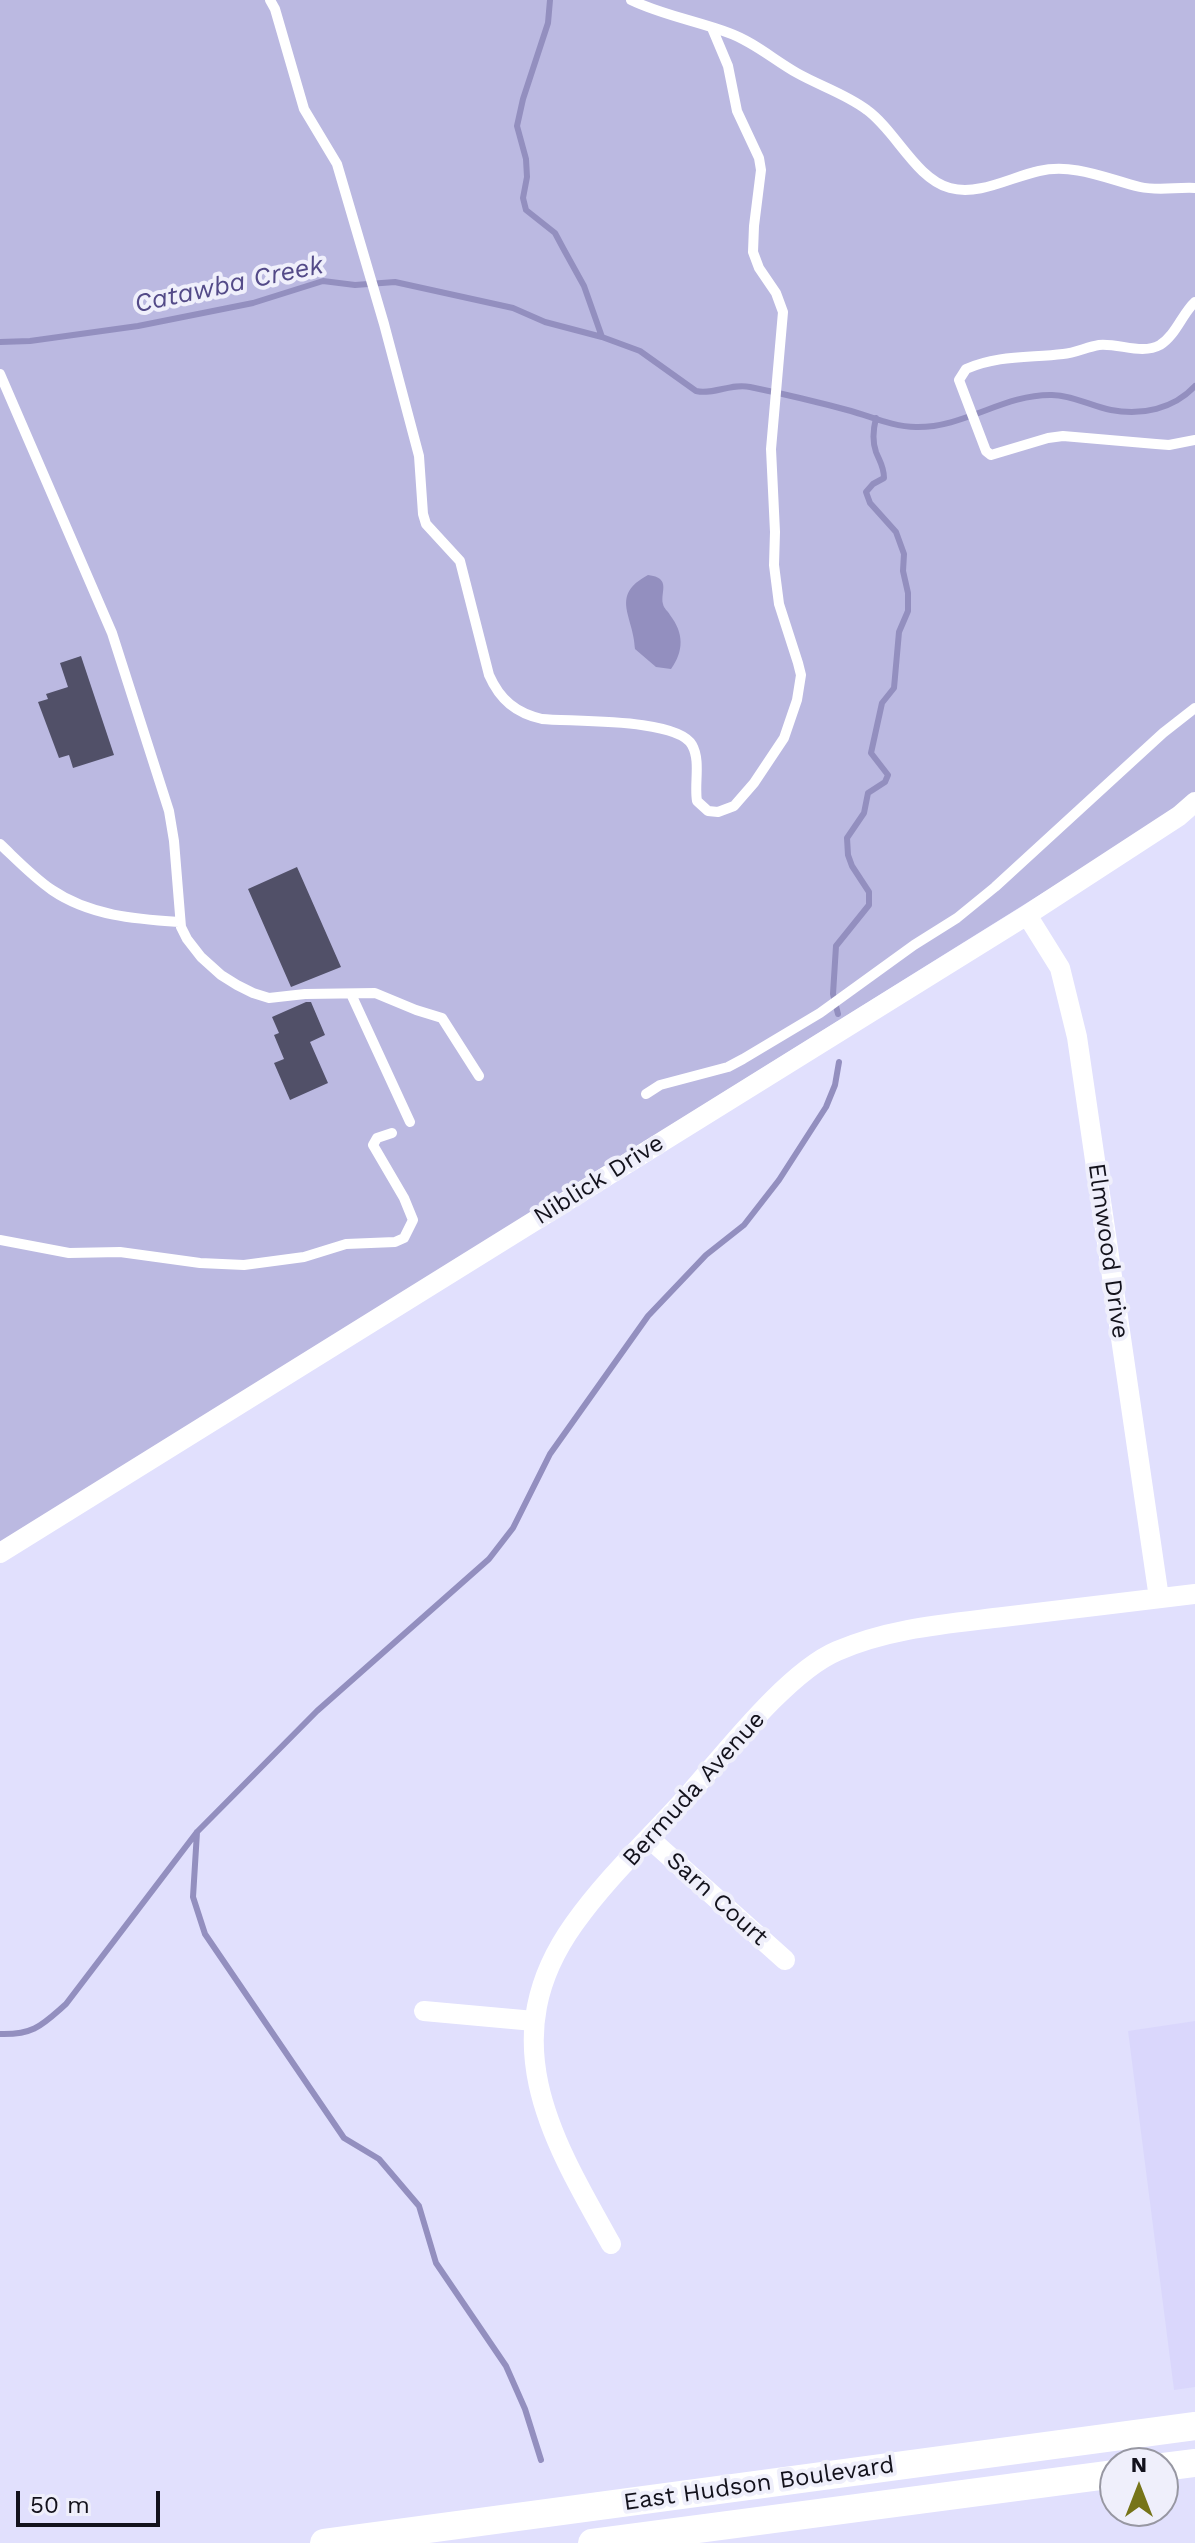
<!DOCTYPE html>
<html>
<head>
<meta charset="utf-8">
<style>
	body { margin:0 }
	#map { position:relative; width:1195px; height:2543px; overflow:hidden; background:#e1e0fd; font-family:"Work Sans",sans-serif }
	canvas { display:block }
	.north { position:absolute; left:1099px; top:2447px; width:80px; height:80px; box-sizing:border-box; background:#efeffb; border:2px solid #9797a2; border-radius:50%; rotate:0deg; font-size:22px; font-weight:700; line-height:32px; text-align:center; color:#13121c }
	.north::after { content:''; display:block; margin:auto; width:28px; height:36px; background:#767418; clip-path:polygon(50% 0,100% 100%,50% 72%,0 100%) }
	.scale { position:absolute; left:16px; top:2491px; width:144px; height:36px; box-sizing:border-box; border:4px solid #13121c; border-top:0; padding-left:10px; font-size:24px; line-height:28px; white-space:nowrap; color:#13121c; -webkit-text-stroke:6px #efeffb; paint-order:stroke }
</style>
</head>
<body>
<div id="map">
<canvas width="1195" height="2543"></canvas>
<div class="north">N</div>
<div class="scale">50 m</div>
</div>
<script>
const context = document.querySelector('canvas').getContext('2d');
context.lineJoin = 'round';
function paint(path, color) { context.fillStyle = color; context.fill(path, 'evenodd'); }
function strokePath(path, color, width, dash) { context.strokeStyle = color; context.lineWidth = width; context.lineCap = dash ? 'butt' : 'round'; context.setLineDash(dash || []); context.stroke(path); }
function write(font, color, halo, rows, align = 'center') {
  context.font = font + ' "Work Sans",sans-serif'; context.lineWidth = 8; context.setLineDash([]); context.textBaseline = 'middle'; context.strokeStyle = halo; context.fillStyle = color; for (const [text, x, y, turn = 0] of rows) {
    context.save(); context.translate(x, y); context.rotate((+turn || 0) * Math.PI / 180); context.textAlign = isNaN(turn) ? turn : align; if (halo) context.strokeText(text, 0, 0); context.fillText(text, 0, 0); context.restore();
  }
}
const built = new Path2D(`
	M 1195,2021 L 1195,2387 L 1174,2390 L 1128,2031 Z`);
const green = new Path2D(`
	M 0,0 L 1195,0 L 1195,794 L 1174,811 L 0,1544 Z`);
const water = new Path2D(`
	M 648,575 C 672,578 660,592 663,604 C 664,609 668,611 670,615 C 684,633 684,651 671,669 L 656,667 L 635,649 C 634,616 609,596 648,575 Z`);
const stream = new Path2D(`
	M 550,0 L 548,23 L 523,99 L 517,126 L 526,159 L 527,177 L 523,198 L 526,210 L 555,233 L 563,248 L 584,286 L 602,337
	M 0,342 L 30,341 L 138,326 L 253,303 L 323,281 L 355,285 L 395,282 L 513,308 L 545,322 L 602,337 L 640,351 L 696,391 C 714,395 731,383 750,387 C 784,394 818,402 851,411 C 872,417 894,427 916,427 C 964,428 1004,394 1052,395 C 1072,395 1091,406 1111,410 C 1141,416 1174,409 1195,386
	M 838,1014 L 833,994 L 836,946 L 869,905 L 869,892 L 852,866 L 848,855 L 847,838 L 864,813 L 868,793 L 885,782 L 888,775 L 871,753 L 882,703 L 894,688 L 899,632 L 908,611 L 908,593 L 903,571 L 904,554 L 896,532 L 870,503 L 866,492 L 873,484 L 884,478 C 884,467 880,462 876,452 C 872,441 873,430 876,418
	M 197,1832 L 193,1897 L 205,1934 L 344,2138 L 379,2159 L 419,2206 L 436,2263 L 506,2366 L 525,2409 L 541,2460
	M 0,2034 C 34,2035 42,2025 66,2004 L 197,1832 L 317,1711 L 489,1559 L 513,1528 L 550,1454 L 648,1316 L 706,1255 L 744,1225 L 779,1180 L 826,1107 L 835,1085 L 839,1062`);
const building = new Path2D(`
	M 81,656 L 114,755 L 73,768 L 69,755 L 59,758 L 38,702 L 48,699 L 46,694 L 68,687 L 60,663 Z
	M 297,867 L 341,967 L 291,987 L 248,889 Z
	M 306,1002 L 311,1002 L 325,1035 L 310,1042 L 328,1083 L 290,1100 L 274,1063 L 284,1059 L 274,1035 L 279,1033 L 272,1017 Z`);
const service = new Path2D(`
	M 270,0 L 275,9 L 304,109 L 337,164 L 384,324 L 419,456 L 423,514 L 426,524 L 460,561 L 489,675 C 500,700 516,713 542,719 C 573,722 677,718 692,745 C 701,761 694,784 697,801 L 708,811 L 718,812 L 734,806 L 754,783 L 784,738 L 797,700 L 801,675 L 798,663 L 779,604 L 774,565 L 775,532 L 771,449 L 783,312 L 776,293 L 759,268 L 753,252 L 754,226 L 761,170 L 759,158 L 737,111 L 728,66 L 712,28
	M 631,0 C 662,15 697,21 729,33 C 754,42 774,60 797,73 C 820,86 846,94 867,110 C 896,131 916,179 950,188 C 979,196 1011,177 1039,171 C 1074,163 1107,179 1140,187 C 1158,191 1177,187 1195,188
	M 1195,302 C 1182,314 1176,335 1160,345 C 1142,355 1119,343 1099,345 C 1087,347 1075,353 1063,354 C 1029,358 998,355 966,369 L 959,380 L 986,451 L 991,455 L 1048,438 L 1063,436 L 1156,444 L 1169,445 L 1195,440
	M 0,374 L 112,633 L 169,811 L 174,841 L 181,927 L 187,939 L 201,957 L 221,975 L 237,985 L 253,993 L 269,998 L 305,994 L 375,993 L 416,1010 L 442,1018 L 479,1076
	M 0,844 C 17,860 33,877 52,890 C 90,916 136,919 180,922
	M 351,994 L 410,1122
	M 646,1094 L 660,1085 L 728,1067 L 743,1059 L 820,1013 L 914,945 L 957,918 L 995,887 L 1163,733 L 1195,708
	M 0,1240 L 69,1253 L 120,1252 L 200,1263 L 244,1265 L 304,1257 L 346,1244 L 395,1242 L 404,1238 L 413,1220 L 404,1198 L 373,1145 L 377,1138 L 392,1133`);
const minor = new Path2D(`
	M 1027,915 L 1060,968 L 1077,1037 L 1159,1598
	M 0,1553 L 1027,915 L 1179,816 L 1195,802
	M 650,1839 L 785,1960
	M 424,2011 L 534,2021
	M 611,2244 C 551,2138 492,2039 574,1924 C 607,1877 652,1836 690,1793 C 727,1751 788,1672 837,1651 C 890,1628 946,1624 1003,1617 C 1067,1609 1131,1602 1195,1594`);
const secondary = new Path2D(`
	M 1163,2467 L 1195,2463
	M 324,2543 L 1195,2426
	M 592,2543 L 1115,2474`);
const streetNames = [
	["Niblick Drive",599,1180,-32],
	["Elmwood Drive",1108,1251,82],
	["Bermuda Avenue",694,1789,-48],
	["Sarn Court",717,1899,42],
	["East Hudson Boulevard",759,2484,-8]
];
const waterNames = [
	["Catawba Creek",229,285,-12]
];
paint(built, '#dad7fc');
paint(green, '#bbb9e1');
paint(water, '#938fbf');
strokePath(stream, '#938fbf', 6);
paint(building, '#515068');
strokePath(service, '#fff', 10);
strokePath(minor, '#fff', 20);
strokePath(secondary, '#fff', 28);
write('24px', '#13121c', '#efeffb', streetNames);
write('italic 26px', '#534a88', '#efeffb', waterNames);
</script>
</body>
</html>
